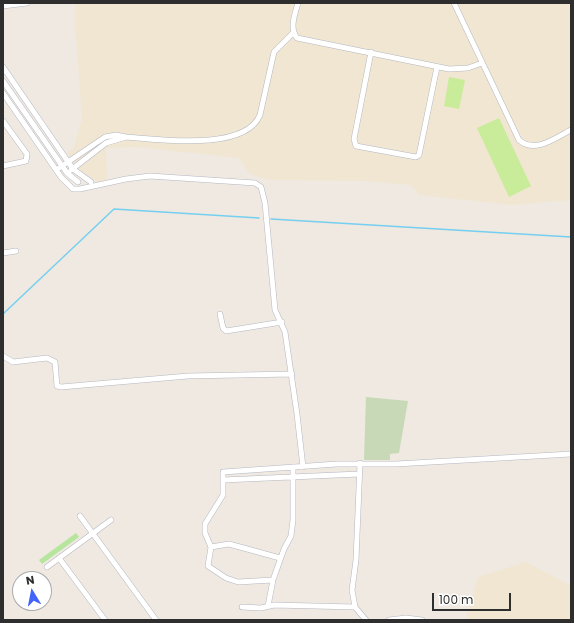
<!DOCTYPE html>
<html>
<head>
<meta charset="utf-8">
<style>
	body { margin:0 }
	#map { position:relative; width:574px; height:623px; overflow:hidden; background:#efe9e1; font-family:Poppins,sans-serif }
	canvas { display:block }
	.frame { position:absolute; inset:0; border:4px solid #2e2e2e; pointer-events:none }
	.north { position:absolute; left:12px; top:571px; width:40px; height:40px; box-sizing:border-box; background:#fff; border:1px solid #ababab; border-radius:50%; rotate:350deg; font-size:11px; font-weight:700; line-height:16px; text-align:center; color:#2e2e2e }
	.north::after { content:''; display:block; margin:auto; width:14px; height:18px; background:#4264fb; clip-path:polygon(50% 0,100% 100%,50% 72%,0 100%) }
	.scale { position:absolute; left:432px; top:593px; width:79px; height:18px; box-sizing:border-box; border:2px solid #2e2e2e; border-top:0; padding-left:5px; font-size:12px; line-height:14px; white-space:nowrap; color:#2e2e2e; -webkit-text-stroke:3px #fff; paint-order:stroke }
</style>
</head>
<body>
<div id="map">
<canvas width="574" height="623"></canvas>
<div class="frame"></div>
<div class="north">N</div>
<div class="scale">100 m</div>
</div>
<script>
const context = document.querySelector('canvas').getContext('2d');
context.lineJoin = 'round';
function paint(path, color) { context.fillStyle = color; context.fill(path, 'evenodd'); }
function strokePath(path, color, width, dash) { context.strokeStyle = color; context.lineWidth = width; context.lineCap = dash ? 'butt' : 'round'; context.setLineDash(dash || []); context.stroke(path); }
const education = new Path2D(`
	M 75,3 L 571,3 L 571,200 L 512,205 L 419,195 L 411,185 L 364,181 L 270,180 L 250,174 L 239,158 L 137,147 L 106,148 L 107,181 L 99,183 L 80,170 L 67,152 L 73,150 L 82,119 L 75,21 Z
	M 526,562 L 571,586 L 571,620 L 472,620 L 466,617 L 478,577 Z`);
const green = new Path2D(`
	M 76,533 L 79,537 L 42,564 L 39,560 Z`);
const cemetery = new Path2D(`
	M 366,397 L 408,401 L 399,453 L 390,454 L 390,460 L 364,460 Z`);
const pitch = new Path2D(`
	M 449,77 L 465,80 L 459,109 L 444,106 Z
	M 499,118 L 531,186 L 509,197 L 477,128 Z`);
const stream = new Path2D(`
	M 271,219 L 571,237
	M 3,314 L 114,209 L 259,218`);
const minor = new Path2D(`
	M 298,3 C 295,14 289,28 297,38 L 449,69 L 468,68 L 482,63
	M 454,3 L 519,140 C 535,154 555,138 571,130
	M 3,6 L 27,3
	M 371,52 L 354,139 L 356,146 L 416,157 L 419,155 L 437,67
	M 3,67 L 73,169 L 91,182
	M 3,81 L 67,173 L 78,182
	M 3,93 L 61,177 L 73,189 L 80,189 L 126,179 L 150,176 L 255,183 L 261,187 L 265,203 L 275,310 L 285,332 L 297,414 L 303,467
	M 3,121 L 27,154 L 26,161 L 3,166
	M 56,170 L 105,137 L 116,135 L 126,137 C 158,139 245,152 260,115 L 274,52 L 293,33
	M 71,170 L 106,143 L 126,137
	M 3,253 L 16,251
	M 220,314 L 223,328 L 226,331 L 282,322
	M 3,356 L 13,362 L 47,358 L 55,362 L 57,386 L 61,387 L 188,376 L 292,374
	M 360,463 L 356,560 L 352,590 L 355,607 L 366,620
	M 223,480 L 359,474
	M 80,516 L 156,620
	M 211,547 L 229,544 L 280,558
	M 59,558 L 105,620
	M 47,567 L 111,520
	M 273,580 L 238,582 L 226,578 L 208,566 L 211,547 L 205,533 L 205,524 L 223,495 L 223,472 L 337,464 L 396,464 L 571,454
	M 268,606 L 273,580 L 284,549 L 291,536 L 293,520 L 293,467
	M 242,607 L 261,608 L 274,605 L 355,607
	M 389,620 L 406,618 L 422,620`);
paint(education, '#f0e6d1');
paint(green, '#b6e59e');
paint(cemetery, '#c8d9b8');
paint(pitch, '#c9ec9a');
strokePath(stream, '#75cff0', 1.5);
strokePath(minor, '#b4b7c1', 6);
strokePath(minor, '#fff', 5);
</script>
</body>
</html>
